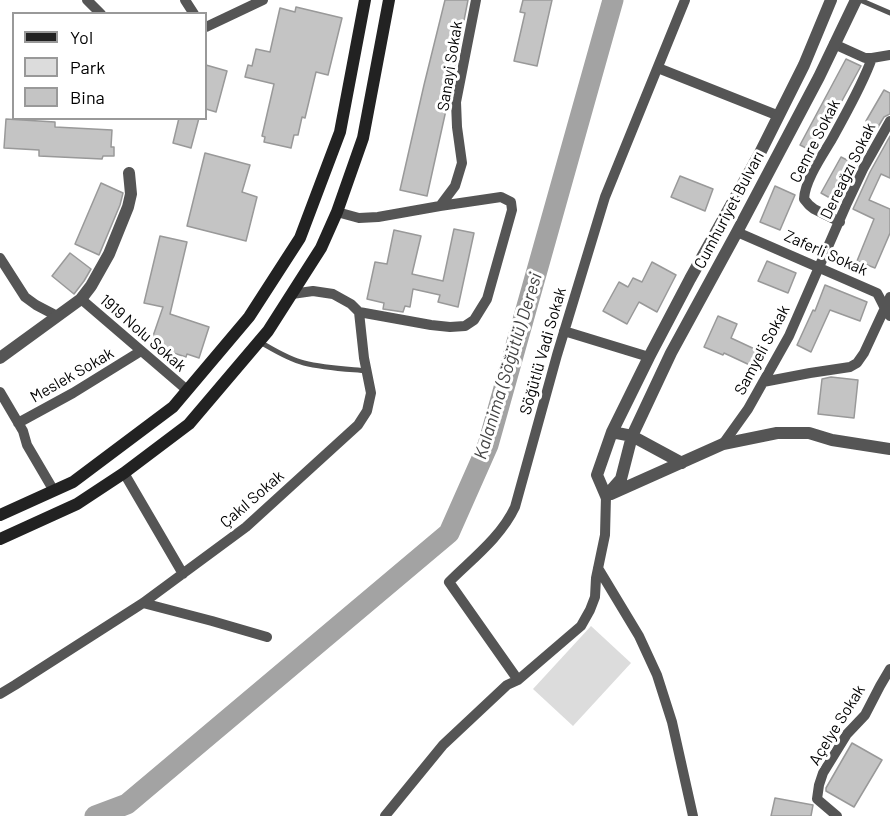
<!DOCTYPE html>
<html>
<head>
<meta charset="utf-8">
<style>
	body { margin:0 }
	#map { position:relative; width:890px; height:816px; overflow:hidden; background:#fff; font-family:Barlow,sans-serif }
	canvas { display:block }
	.legend { position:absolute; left:12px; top:12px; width:195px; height:108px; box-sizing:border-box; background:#fff; border:2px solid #999; margin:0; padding:8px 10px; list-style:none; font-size:18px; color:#000 }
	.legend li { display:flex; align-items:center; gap:12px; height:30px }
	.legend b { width:30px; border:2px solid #999 }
</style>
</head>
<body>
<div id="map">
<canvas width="890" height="816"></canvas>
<ul class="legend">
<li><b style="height:8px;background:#222"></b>Yol</li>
<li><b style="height:16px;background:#dcdcdc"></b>Park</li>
<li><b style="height:16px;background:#c4c4c4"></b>Bina</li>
</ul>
</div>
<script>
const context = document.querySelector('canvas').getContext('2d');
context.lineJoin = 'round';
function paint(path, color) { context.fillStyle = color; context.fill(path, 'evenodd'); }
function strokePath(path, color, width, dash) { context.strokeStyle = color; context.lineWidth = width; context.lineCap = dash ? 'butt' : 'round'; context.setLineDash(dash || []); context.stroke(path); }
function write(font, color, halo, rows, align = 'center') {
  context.font = font + ' Barlow,sans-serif'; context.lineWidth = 6; context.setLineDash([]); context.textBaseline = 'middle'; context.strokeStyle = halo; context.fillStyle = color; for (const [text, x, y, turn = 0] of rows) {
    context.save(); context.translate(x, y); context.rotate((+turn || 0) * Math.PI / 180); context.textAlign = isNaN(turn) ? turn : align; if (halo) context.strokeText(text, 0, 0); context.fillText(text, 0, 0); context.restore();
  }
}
const green = new Path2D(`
	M 591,626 L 631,663 L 573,726 L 533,689 Z`);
const river = new Path2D(`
	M 95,816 L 127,804 L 449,533 L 488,445 L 613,0`);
const building = new Path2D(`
	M 445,0 L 468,0 L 450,92 L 427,196 L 400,190 L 424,85 Z
	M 523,0 L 552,0 L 537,66 L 514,61 L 525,13 L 520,12 Z
	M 296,7 L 342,18 L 328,75 L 316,72 L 305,118 L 302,117 L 298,135 L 294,135 L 291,148 L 264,142 L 265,137 L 262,136 L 274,84 L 245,77 L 248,65 L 252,66 L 256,49 L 270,52 L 280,8 L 295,12 Z
	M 846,59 L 861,66 L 814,152 L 800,145 Z
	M 206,65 L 227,71 L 216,112 L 206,109 Z
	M 884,90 L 890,93 L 890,114 L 884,117 L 878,127 L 866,121 Z
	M 179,118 L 199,118 L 191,148 L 173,143 Z
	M 6,119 L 55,122 L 55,127 L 112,130 L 111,147 L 114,147 L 114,156 L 103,156 L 102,159 L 39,156 L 39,150 L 4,148 Z
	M 890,136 L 890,178 L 881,174 L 869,200 L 890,209 L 890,233 L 875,268 L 857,261 L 874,219 L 853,209 L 870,172 Z
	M 205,153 L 250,165 L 242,192 L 257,197 L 246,241 L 187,226 Z
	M 841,157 L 857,165 L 839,203 L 821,193 Z
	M 680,176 L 713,189 L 705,211 L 671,197 Z
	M 101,183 L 123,193 L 120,205 L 99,255 L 75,244 Z
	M 775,186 L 795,195 L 780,230 L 760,222 Z
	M 454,229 L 474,233 L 458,307 L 438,302 L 440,295 L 413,289 L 410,307 L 405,306 L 403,312 L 383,309 L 384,303 L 367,299 L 375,262 L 387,264 L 394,230 L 421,236 L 412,274 L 443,281 Z
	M 160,236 L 187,242 L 170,314 L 209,327 L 199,358 L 187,354 L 186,357 L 161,349 L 162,346 L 151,342 L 163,307 L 144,303 Z
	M 70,253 L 91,269 L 84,281 L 74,294 L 52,276 Z
	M 767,261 L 796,273 L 788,293 L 758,281 Z
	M 652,262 L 676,275 L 657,312 L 639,302 L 627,324 L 603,311 L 619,282 L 628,287 L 633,278 L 642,282 Z
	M 825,285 L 867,302 L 860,321 L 830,310 L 811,352 L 797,345 L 813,310 L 815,311 Z
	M 718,316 L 737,324 L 731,338 L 761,352 L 754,367 L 724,353 L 723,355 L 704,347 Z
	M 831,377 L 858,380 L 854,418 L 818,414 L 822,379 Z
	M 852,743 L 882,760 L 854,807 L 826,791 L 826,788 Z
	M 775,798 L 813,805 L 811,816 L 771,816 Z`);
const service = new Path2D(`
	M 860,0 L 890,13
	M 260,342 C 274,350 288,359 304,363 C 324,368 346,369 367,371`);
const minor = new Path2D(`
	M 87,0 L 101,14
	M 185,0 L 194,14
	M 206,27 L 263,0
	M 834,44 L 865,58 L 872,58 L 890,55
	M 658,68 L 779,116
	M 337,212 L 359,218 L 378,217 L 440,206 L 455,186 L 462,163 L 457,127 L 456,102 L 476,0
	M 840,222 L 814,209 L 809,205 L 804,199 C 805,180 822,156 832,139 C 846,113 862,86 872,58
	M 737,232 L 877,293 C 882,301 884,309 890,316
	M 0,258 L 25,297 L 36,305 L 57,316
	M 81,299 L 187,390
	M 359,312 L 431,325 L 450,327 L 465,326 L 474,320 L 487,299 L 512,210 L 511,202 L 501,197 L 440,206
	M 564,331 L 649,357
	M 763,382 L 810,373 L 850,367 L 857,363 L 864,353 L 890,297
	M 0,392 L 23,431 L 27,445 L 54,491
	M 18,423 L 73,393 L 141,351
	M 723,444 L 748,409 L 789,336 L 847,203 L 863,169 L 890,121
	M 124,473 L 183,574
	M 598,568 L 639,636 L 657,675 L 672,722 L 693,816
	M 143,603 L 212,621 L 267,637
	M 518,680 L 449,582 C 472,559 501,537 515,507 L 557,355 L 605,197 L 685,0
	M 0,694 L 15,685 L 143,603 L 246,527 L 358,425 L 367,411 L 371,393 L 364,358 L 359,312 L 351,304 L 333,294 L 313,291 L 292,294
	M 385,816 L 443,745 L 507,685 L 518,680 L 581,626 L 590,610 L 595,597 L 596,578 L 605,535 L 606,496
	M 837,816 L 817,799 L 819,785 L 823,773 L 847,734 L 865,715 L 880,686 L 890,669`);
const tertiary = new Path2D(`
	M 0,358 L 81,299 L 91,286 L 109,254 L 128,207 L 131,194 L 129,173
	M 612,432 L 632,436 L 682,463
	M 611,494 L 723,444 L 777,433 L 809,433 L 832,440 L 890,449
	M 606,496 L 621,479 L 632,436 L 671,353 L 737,232 L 819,77 L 856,0
	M 606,496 L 597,475 L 612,432 L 649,357 L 690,279 L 760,153 L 804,65 L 831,0`);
const secondary = new Path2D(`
	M 0,515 L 73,482 L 173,407 L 249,317 L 300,238 L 340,132 L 365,0
	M 0,539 L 77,504 L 124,473 L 189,424 L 268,331 L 321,248 L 337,212 L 363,138 L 389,0`);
const streetNames = [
	["Sanayi Sokak",450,66,-81],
	["Cemre Sokak",815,141,-63],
	["Dereağzı Sokak",848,171,-64],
	["Cumhuriyet Bulvarı",729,210,-62],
	["Zaferli Sokak",826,253,24],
	["1919 Nolu Sokak",143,333,41],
	["Samyeli Sokak",762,350,-62],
	["Söğütlü Vadi Sokak",543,351,-74],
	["Meslek Sokak",72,375,-30],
	["Çakıl Sokak",252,499,-41],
	["Açelye Sokak",837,725,-58]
];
const waterNames = [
	["Kalanima (Söğütlü) Deresi",508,366,-73]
];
paint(green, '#dcdcdc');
strokePath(river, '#a3a3a3', 21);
paint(building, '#c4c4c4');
strokePath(building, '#999', 1.5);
strokePath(service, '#555', 5);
strokePath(minor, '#555', 10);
strokePath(tertiary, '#555', 12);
strokePath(secondary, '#222', 12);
write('16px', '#000', '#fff', streetNames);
write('italic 18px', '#444', '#fff', waterNames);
</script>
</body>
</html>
